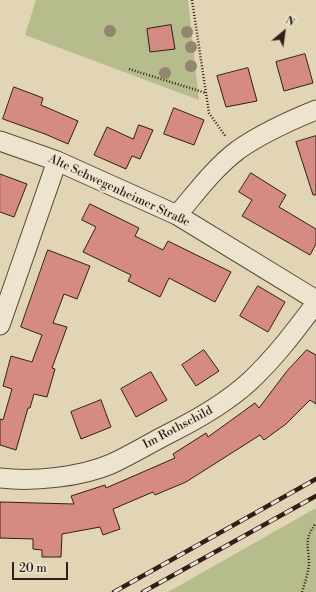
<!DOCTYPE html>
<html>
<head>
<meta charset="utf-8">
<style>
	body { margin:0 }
	#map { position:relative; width:316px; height:592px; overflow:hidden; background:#e1d5b5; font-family:"Libre Bodoni",serif }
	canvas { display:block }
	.north { position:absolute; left:264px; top:12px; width:40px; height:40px; -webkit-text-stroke:3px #ece4cf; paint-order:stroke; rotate:29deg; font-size:11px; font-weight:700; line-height:16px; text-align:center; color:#311f17 }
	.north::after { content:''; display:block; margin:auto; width:14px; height:18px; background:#311f17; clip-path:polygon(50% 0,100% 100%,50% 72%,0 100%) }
	.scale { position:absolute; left:12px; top:562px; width:56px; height:18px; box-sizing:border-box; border:2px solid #311f17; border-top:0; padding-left:5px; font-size:12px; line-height:14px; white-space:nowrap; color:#311f17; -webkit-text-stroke:3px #ece4cf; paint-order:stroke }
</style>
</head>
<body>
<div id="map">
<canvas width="316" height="592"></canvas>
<div class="north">N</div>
<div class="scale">20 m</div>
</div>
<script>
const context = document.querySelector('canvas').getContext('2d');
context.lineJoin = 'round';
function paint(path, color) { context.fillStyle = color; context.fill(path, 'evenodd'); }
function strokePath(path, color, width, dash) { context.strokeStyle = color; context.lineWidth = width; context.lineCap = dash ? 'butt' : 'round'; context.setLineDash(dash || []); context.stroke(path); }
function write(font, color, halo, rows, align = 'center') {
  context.font = font + ' "Libre Bodoni",serif'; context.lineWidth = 4; context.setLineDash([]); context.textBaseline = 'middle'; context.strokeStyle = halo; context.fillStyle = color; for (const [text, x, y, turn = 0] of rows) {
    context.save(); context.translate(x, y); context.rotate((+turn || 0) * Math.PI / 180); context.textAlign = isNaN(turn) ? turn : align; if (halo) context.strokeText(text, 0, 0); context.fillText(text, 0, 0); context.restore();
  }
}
const green = new Path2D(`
	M 36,0 L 188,0 L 199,100 L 25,35 Z
	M 316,508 L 316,592 L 168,592 Z`);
const building = new Path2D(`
	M 171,25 L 175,49 L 150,52 L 147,29 Z
	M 305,54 L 313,83 L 284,91 L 276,62 Z
	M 248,68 L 257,101 L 226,107 L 217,76 Z
	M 14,87 L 43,98 L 41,105 L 78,121 L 68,144 L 45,134 L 3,119 Z
	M 174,108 L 204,120 L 194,145 L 164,134 Z
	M 139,125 L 153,130 L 140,159 L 132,156 L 126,169 L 94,155 L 107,127 L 133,139 Z
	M 316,136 L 316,195 L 313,195 L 296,142 Z
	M 251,173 L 286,195 L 279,207 L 316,229 L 316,244 L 310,255 L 242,216 L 252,200 L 239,192 Z
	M 0,174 L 27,184 L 14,217 L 0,212 Z
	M 90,204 L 139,228 L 135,236 L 163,250 L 168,241 L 231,272 L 215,302 L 169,278 L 160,297 L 128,281 L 131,275 L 83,252 L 96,227 L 82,220 Z
	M 48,250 L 90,266 L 77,299 L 64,294 L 53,323 L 67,327 L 52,368 L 55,369 L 47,397 L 34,394 L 30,408 L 28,408 L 16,450 L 0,445 L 0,419 L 3,420 L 12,389 L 3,386 L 11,356 L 32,362 L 42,335 L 21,327 Z
	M 258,286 L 285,302 L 268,332 L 240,316 Z
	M 204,350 L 219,371 L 196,386 L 182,365 Z
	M 307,350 L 316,355 L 316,404 L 310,400 L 286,424 L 264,440 L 260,435 L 186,482 L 155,495 L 153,492 L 113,509 L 120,529 L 103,535 L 100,527 L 62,534 L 61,557 L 42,557 L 42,550 L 33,549 L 33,539 L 0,538 L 0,502 L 74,504 L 71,496 L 105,485 L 106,488 L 175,458 L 173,454 L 206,433 L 208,437 L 255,403 L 259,408 L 287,371 Z
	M 151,372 L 167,400 L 136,417 L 121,389 Z
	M 101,400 L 111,427 L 81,439 L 71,412 Z`);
const path = new Path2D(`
	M 192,0 L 209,113 L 226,137
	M 129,69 L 206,93
	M 302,592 C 305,582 309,572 309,561 C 308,543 304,540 316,523`);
const minor = new Path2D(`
	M 0,141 L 57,161 L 177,215 L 316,300
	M 177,215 C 196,193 214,168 238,150 C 262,133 289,121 316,110
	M 0,325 L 57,161
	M 0,478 C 33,482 81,477 111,464 C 131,455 150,443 170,433 C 198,419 226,403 249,382 C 275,358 295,331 316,303`);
const rail = new Path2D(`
	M 114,592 L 316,479
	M 143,592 L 316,496`);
const trees = [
	[110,31],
	[187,32],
	[191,47],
	[191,66],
	[165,73]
];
const streetNames = [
	["Alte Schwegenheimer Straße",119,191,25],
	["Im Rothschild",178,428,-28]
];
paint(green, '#b6bc8b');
paint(building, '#d58b83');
strokePath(building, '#311f17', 1);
strokePath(minor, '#5d4c3e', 21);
strokePath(path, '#311f17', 2.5, [1, 2]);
strokePath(minor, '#ece4cf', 19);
strokePath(rail, '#311f17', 4.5);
strokePath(rail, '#ece4cf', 3, [9]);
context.fillStyle = '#92866e';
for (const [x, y] of trees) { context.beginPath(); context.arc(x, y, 6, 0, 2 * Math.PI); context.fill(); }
write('12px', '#311f17', '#ece4cf', streetNames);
</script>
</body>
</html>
